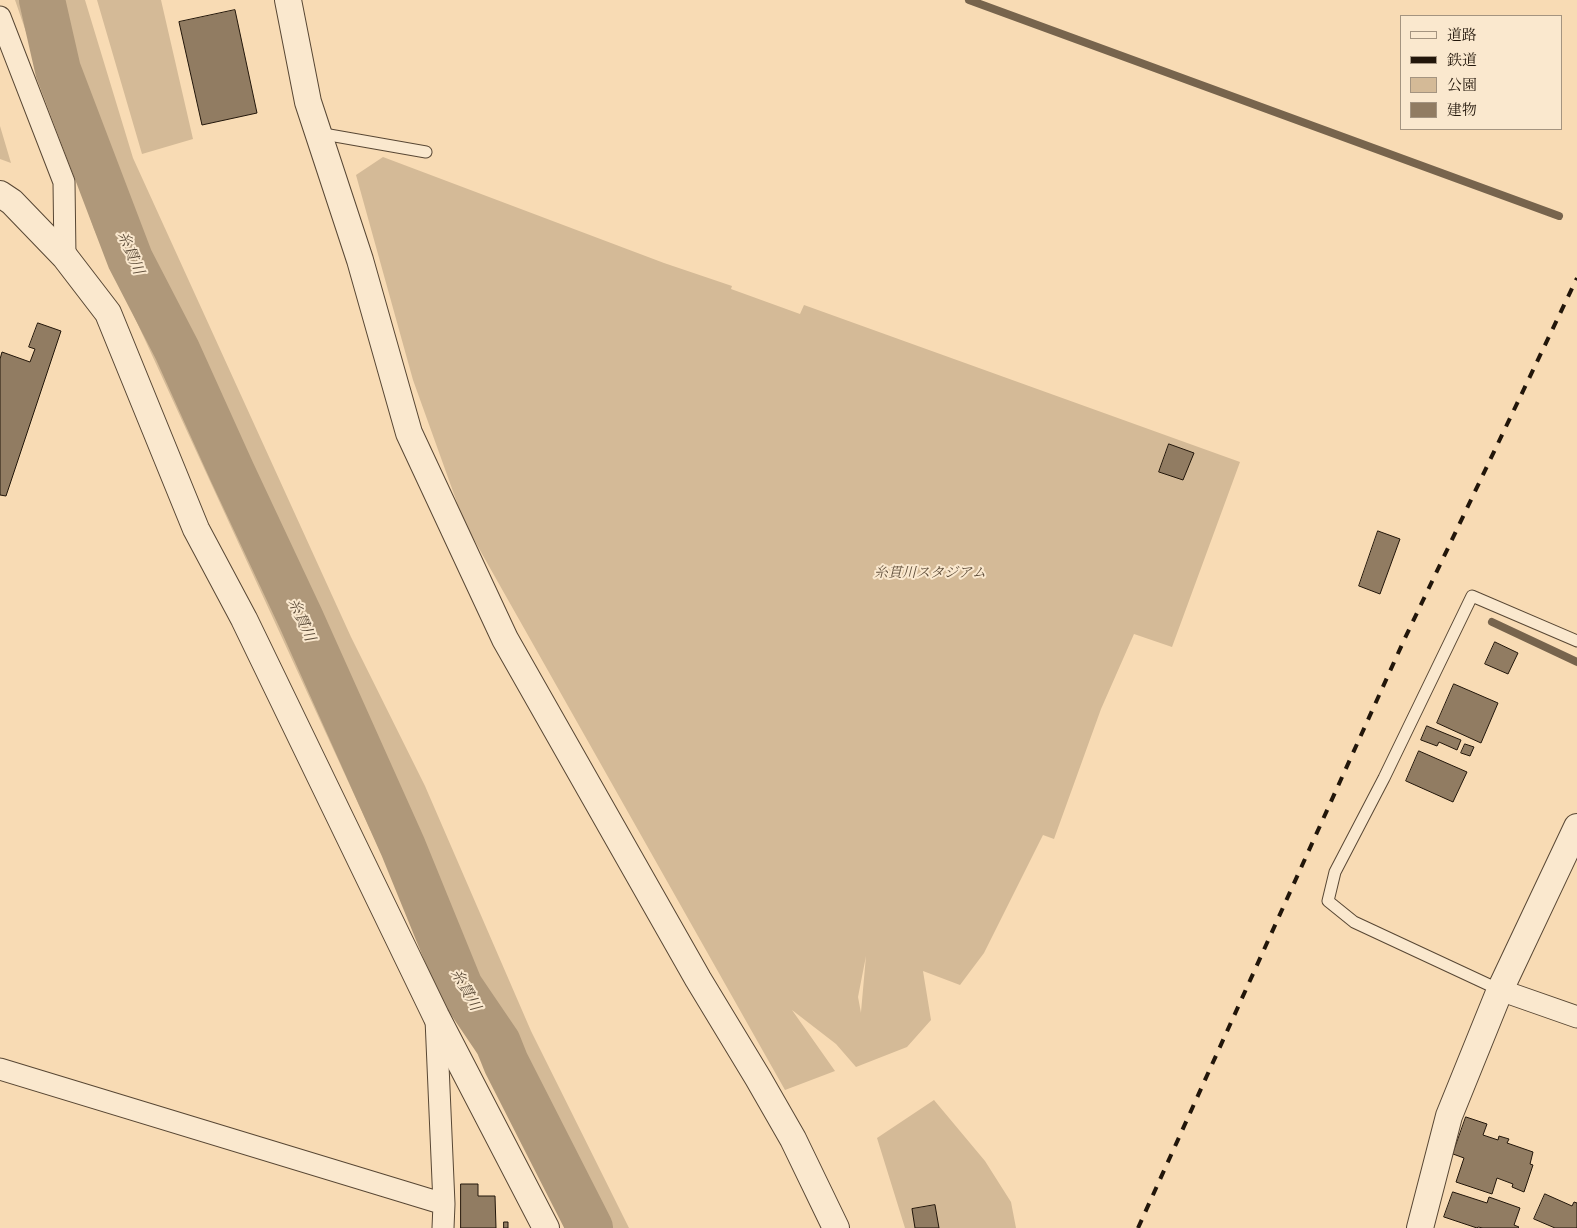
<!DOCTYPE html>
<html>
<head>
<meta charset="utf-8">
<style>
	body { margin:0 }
	#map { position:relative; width:1577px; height:1228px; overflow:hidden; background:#f8dbb4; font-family:"Old Standard TT","Noto Serif JP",serif }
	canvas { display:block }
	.legend { position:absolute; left:1400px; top:15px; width:162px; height:115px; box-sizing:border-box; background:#fae8ce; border:1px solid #a49480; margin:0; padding:6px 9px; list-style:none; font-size:15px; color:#22160a }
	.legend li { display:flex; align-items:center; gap:10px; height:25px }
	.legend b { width:25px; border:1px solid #a49480 }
</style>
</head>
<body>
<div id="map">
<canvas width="1577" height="1228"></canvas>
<ul class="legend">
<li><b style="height:6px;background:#fae8ce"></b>道路</li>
<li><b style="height:6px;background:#22160a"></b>鉄道</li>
<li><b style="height:14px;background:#d4ba97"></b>公園</li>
<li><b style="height:14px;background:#917c62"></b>建物</li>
</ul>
</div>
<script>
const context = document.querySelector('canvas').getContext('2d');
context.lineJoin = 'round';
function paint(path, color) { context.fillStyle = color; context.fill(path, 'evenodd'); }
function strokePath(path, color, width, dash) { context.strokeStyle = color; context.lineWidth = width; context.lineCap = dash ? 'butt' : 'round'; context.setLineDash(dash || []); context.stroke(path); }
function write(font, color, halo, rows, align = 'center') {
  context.font = font + ' "Old Standard TT","Noto Serif JP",serif'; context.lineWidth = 4; context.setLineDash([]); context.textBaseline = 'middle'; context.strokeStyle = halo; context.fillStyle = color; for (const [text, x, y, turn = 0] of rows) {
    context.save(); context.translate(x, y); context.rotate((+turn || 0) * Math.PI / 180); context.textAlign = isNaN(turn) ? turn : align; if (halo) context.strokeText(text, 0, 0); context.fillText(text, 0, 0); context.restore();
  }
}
const green = new Path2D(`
	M 15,0 L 85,0 L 133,158 L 351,637 L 425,786 L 531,1031 L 629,1228 L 567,1228 L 439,979 L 94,229 Z
	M 97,0 L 161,0 L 193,139 L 142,154 Z
	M 0,126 L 11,163 L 0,159 Z
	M 383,157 L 664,263 L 732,286 L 731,289 L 800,314 L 804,305 L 1240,462 L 1172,647 L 1134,634 L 1101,709 L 1054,839 L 1043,835 L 984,953 L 960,985 L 923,971 L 931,1020 L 907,1047 L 856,1067 L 836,1044 L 792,1010 L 835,1071 L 785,1090 L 464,522 L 413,380 L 356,175 ZM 866,956 L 861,1012 L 861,1013 L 858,997 Z
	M 934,1100 L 985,1161 L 1011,1202 L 1016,1228 L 905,1228 L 877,1138 Z`);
const stream = new Path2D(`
	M 969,0 L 1559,216
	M 1492,622 L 1577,662`);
const river = new Path2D(`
	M 42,0 L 58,70 L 130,259 L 177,350 L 232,472 L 301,619 L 403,847 L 460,987 L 498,1043 L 506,1063 L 590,1228`);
const building = new Path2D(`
	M 235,10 L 257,113 L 202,125 L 179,22 Z
	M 38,323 L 61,331 L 6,496 L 0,495 L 0,359 L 2,352 L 30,362 L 35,349 L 29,347 Z
	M 1169,444 L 1194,453 L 1183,480 L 1159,472 Z
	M 1378,531 L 1400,539 L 1380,594 L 1359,586 Z
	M 1495,642 L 1518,653 L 1508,674 L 1485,664 Z
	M 1454,684 L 1498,703 L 1481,743 L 1437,723 Z
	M 1427,726 L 1461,740 L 1457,750 L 1439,742 L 1437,746 L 1421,740 Z
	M 1465,744 L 1474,747 L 1470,756 L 1461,753 Z
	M 1419,751 L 1467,772 L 1453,802 L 1406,781 Z
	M 1466,1117 L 1487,1124 L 1483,1135 L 1498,1140 L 1499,1136 L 1509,1139 L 1507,1143 L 1533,1152 L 1530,1164 L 1533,1165 L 1524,1192 L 1512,1187 L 1513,1184 L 1497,1178 L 1492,1194 L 1456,1182 L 1464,1158 L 1453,1154 Z
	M 461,1184 L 478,1184 L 478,1196 L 495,1196 L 496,1228 L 461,1228 Z
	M 1453,1192 L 1487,1203 L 1489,1197 L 1520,1208 L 1514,1225 L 1519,1227 L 1518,1228 L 1483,1228 L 1478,1227 L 1477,1228 L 1444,1217 Z
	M 1545,1194 L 1572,1206 L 1574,1202 L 1577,1203 L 1577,1228 L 1555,1228 L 1534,1219 Z
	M 935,1205 L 939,1228 L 915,1228 L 912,1209 Z
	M 504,1222 L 508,1222 L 508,1228 L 504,1228 Z`);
const service = new Path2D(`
	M 318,133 L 426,152
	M 1500,990 L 1354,922 L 1328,901 L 1335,872 L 1384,778 L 1472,596 L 1577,641`);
const minor = new Path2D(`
	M 0,17 L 64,182 L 65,257
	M 1500,990 L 1577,1017
	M 0,1069 L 444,1204 L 436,1019
	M 443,1228 L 444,1204`);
const tertiary = new Path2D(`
	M 288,0 L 308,102 L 360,260 L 409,433 L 505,639 L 698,979 L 758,1078 L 793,1139 L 836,1228
	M 0,194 L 12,202 L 65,257 L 108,313 L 196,529 L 244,619 L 436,1016 L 546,1228
	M 1420,1228 L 1449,1116 L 1500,990 L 1577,827`);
const rail = new Path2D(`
	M 1138,1228 L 1405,638 L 1577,278`);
const parkNames = [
	["糸貫川スタジアム",930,573]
];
const waterNames = [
	["糸貫川",130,253,67],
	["糸貫川",301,620,66],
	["糸貫川",465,990,61]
];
paint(green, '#d4ba97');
strokePath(stream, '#77644d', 8);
strokePath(river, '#af987a', 46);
paint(building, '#917c62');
strokePath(building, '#22160a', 1);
strokePath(service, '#584734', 13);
strokePath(minor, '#584734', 23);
strokePath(tertiary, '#584734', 28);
strokePath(service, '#fae8ce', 11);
strokePath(minor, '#fae8ce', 21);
strokePath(tertiary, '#fae8ce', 26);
strokePath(rail, '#22160a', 4, [9, 9]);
write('italic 14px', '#604f3b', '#fae8ce', parkNames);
write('italic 15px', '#5a4a37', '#fae8ce', waterNames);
</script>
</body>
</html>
